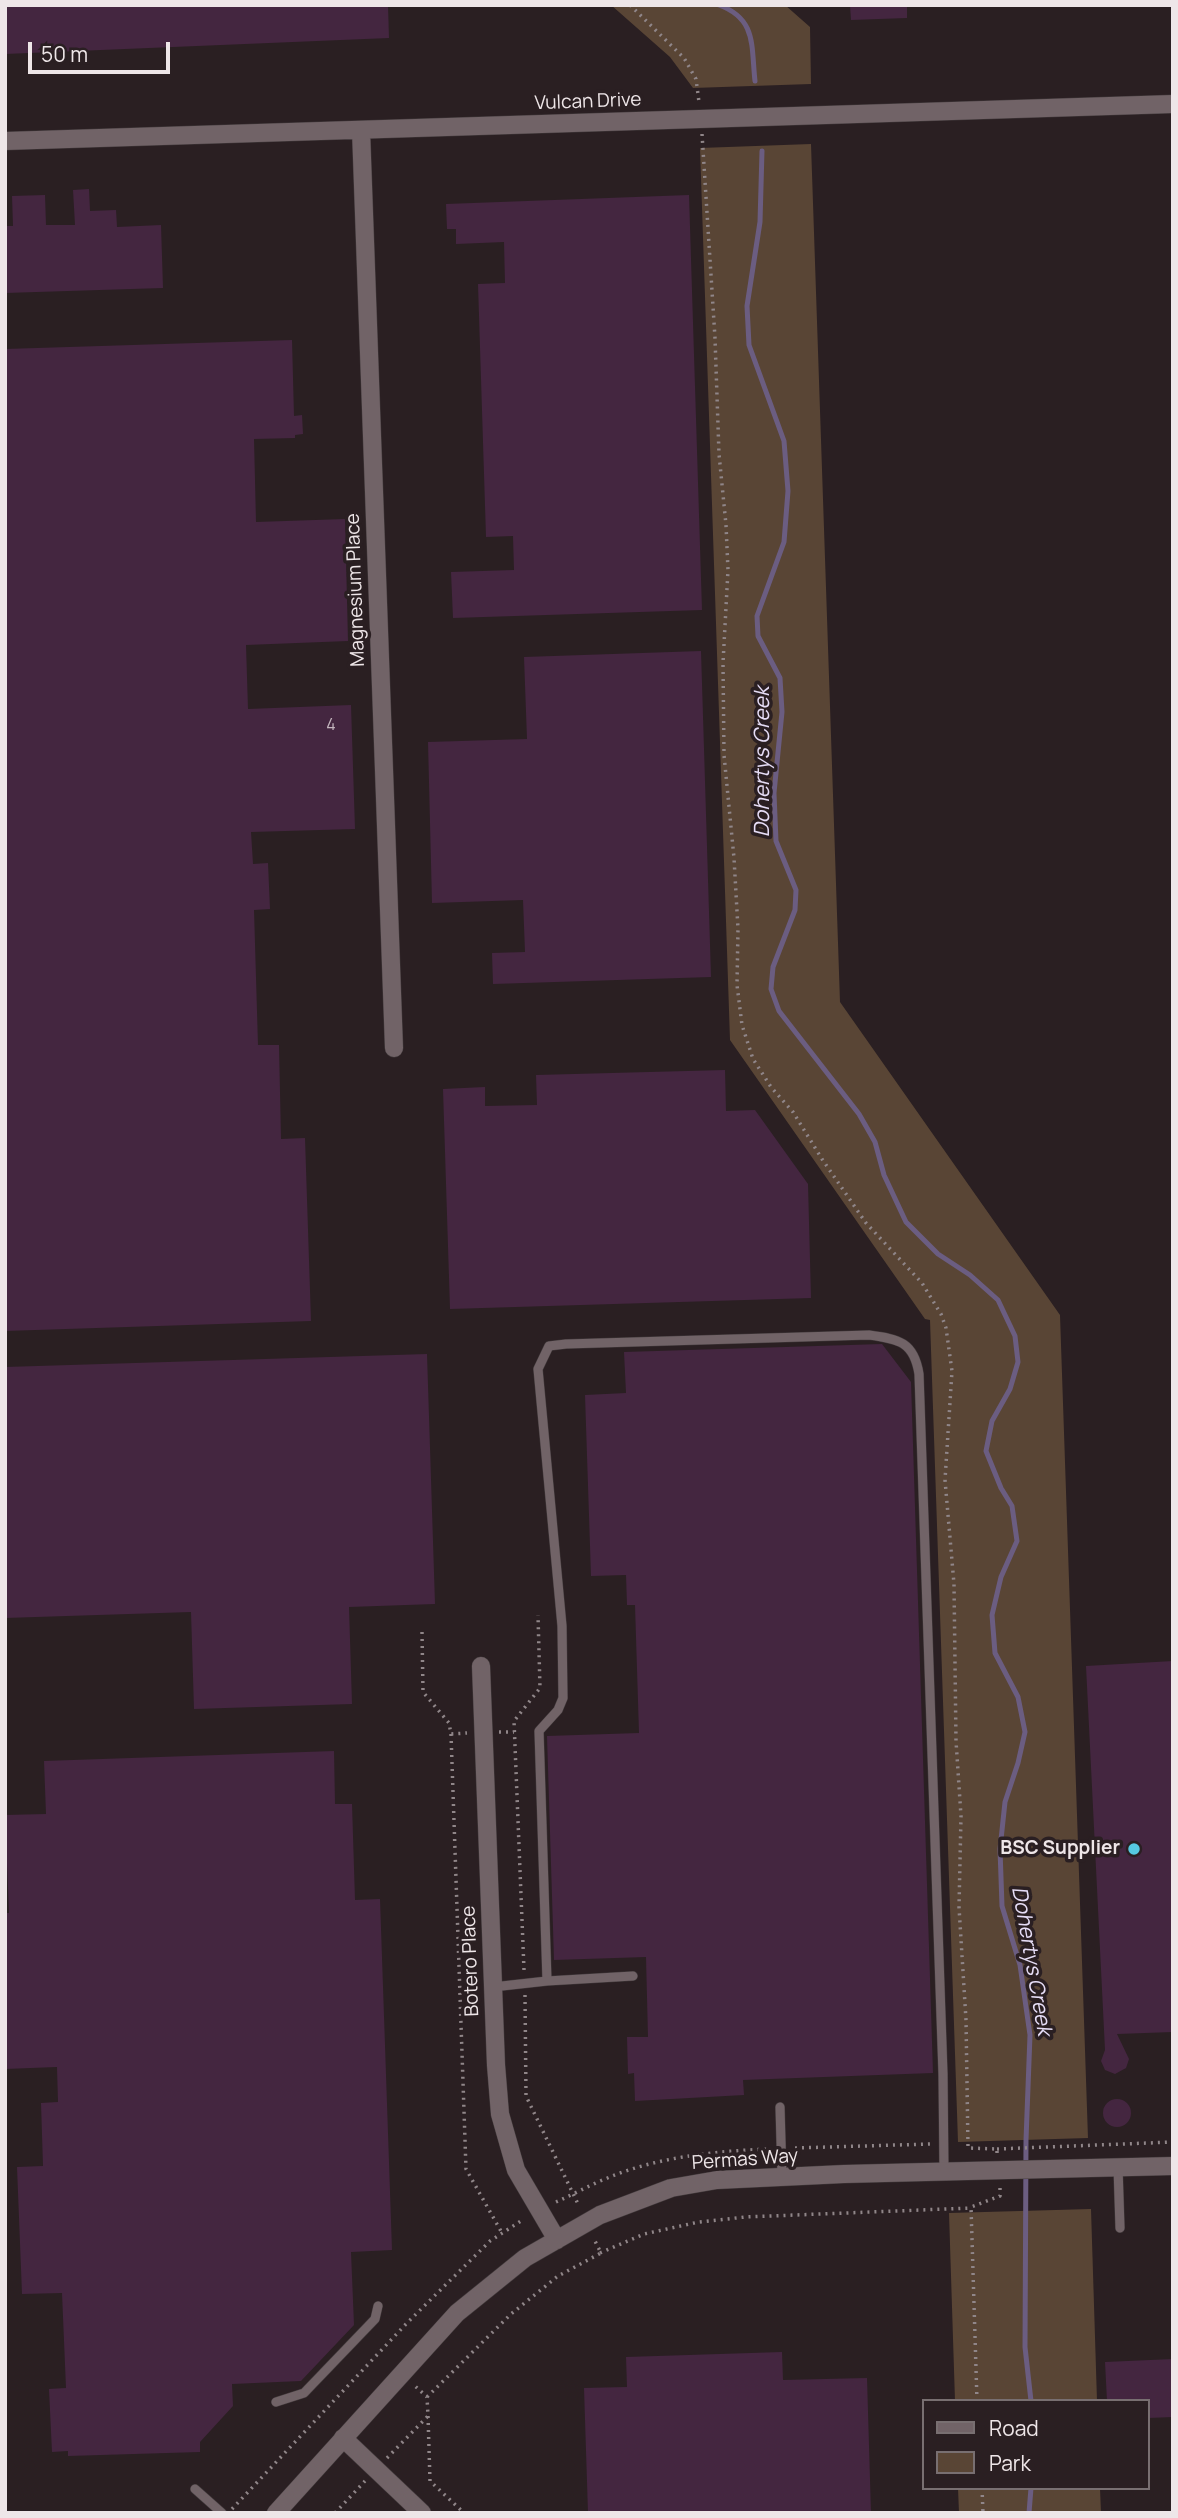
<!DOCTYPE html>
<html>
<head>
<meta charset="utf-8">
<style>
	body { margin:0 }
	#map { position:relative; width:1178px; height:2518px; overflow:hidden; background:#2a1f22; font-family:Manrope,sans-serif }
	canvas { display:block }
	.frame { position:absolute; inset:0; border:7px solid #eee6e8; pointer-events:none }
	.legend { position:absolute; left:922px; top:2399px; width:228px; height:91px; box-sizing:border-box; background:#2a1f22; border:2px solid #786f71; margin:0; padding:9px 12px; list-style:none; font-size:21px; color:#eee6e8 }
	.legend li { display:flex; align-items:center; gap:14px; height:35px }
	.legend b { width:35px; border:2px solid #786f71 }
	.scale { position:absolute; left:28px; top:42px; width:142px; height:32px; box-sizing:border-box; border:4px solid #eee6e8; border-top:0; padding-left:9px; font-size:21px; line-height:24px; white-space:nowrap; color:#eee6e8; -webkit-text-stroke:5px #2a1f22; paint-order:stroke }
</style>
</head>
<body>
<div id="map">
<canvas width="1178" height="2518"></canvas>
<div class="frame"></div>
<ul class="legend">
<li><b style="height:9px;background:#716367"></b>Road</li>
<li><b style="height:19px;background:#594535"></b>Park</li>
</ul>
<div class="scale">50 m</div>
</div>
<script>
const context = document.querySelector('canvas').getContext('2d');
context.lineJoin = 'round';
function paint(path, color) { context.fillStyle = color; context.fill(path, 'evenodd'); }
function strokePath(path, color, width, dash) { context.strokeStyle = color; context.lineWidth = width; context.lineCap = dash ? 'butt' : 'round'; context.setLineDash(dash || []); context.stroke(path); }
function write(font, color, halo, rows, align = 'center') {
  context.font = font + ' Manrope,sans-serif'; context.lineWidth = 7; context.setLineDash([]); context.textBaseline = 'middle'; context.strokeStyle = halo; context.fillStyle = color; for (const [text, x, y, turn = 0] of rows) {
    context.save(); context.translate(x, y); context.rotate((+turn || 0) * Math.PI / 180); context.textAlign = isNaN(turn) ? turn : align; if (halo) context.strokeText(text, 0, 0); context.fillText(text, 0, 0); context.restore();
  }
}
const green = new Path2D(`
	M 611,5 L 785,5 L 810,27 L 811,84 L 693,88 L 670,57 Z
	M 811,144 L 840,1002 L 1060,1315 L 1088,2138 L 958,2142 L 930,1320 L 925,1319 L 730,1040 L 700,148 Z
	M 1091,2209 L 1097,2401 L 955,2401 L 949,2213 Z
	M 958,2488 L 1100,2488 L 1101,2513 L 959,2513 Z`);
const stream = new Path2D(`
	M 719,5 C 757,19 751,46 755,81
	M 762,151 L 760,222 L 747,306 L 749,345 L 784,441 L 788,491 L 784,542 L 757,616 L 758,636 L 780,678 L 782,712 L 774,793 L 776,841 L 796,890 L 795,910 L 773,967 L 771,989 L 779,1011 L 859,1114 L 875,1142 L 884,1175 L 906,1222 L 938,1254 L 970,1275 L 998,1300 L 1015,1336 L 1018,1362 L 1010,1389 L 992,1421 L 986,1451 L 1001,1488 L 1012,1506 L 1017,1541 L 1001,1577 L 992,1615 L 995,1653 L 1018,1697 L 1025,1732 L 1018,1763 L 1005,1802 L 1000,1849 L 1002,1906 L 1020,1965 L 1030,2035 L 1026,2140 L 1025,2347 L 1031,2401
	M 1029,2513 L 1031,2488`);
const building = new Path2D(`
	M 5,5 L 388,5 L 389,38 L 5,54 Z
	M 850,5 L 907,5 L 907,18 L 851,20 Z
	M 89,189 L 90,211 L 116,210 L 117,227 L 161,225 L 163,288 L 5,293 L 5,226 L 13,226 L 12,196 L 45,195 L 46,225 L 75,225 L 73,190 Z
	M 689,195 L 702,610 L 453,618 L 451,572 L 514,570 L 513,536 L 486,537 L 478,284 L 505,283 L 504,242 L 456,244 L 456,229 L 447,229 L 446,204 Z
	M 292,340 L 294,416 L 302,415 L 303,434 L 295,435 L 295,438 L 254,439 L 256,522 L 345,519 L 348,641 L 246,645 L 248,709 L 351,705 L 355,829 L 251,832 L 253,864 L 268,863 L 270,909 L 254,910 L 258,1045 L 279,1045 L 281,1139 L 305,1138 L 311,1321 L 5,1331 L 5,349 Z
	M 701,651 L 711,977 L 493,984 L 492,953 L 525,952 L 523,900 L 432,903 L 428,742 L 527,739 L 524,657 Z
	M 725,1070 L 726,1111 L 755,1110 L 808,1184 L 811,1298 L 450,1309 L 443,1089 L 485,1087 L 485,1106 L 537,1105 L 536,1075 Z
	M 882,1344 L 911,1382 L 933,2073 L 743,2080 L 744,2095 L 635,2101 L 634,2073 L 628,2074 L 627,2037 L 648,2037 L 646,1957 L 554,1960 L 547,1736 L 639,1733 L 635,1605 L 627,1605 L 626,1575 L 591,1576 L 585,1395 L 626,1393 L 624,1352 Z
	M 427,1354 L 435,1604 L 349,1607 L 352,1704 L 194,1709 L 191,1612 L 5,1618 L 5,1367 Z
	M 1173,1661 L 1173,2032 L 1117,2034 L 1129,2059 L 1126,2068 L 1115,2074 L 1105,2070 L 1101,2061 L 1105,2050 L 1086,1666 Z
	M 334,1751 L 335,1804 L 352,1804 L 355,1900 L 380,1899 L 392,2250 L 351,2252 L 354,2325 L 301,2381 L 232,2384 L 233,2406 L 200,2442 L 200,2452 L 68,2456 L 68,2451 L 52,2452 L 49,2389 L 66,2388 L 62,2293 L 22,2294 L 17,2167 L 43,2166 L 41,2103 L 58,2102 L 57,2067 L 5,2069 L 5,1913 L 9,1913 L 5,1815 L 46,1814 L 44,1761 Z
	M1103 2113a14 14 0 1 1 28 0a14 14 0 1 1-28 0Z
	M 782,2352 L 783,2380 L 867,2378 L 871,2513 L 588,2513 L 584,2388 L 627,2387 L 626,2357 Z
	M 1173,2359 L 1173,2417 L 1148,2418 L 1148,2401 L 1107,2401 L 1105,2362 Z`);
const path = new Path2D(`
	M 630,5 L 684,58 L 696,79 L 699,102
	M 702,134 L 715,338 L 719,454 L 726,525 L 728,570 L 723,663 L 724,755 L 734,858 L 738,929 L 737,985 L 742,1025 L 753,1059 L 771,1087 L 793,1112 L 822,1159 L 866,1223 L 922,1283 L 941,1314 L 946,1328 L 952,1371 L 945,1480 L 954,1584 L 956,1741 L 961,1816 L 959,1907 L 966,2020 L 968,2148 L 997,2149 L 997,2154
	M 422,1632 L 423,1692 L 449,1723 L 451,1734 L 467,1733
	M 499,1732 L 514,1732
	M 451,1734 L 466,2169 L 502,2233
	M 524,1970 L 514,1721 L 540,1688 L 538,1615
	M 525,1995 L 526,2096 L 579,2206
	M 795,2148 L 931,2144
	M 997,2149 L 1173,2142
	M 556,2202 C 572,2195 588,2186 605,2179 C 656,2157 715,2151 770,2149
	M 600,2253 L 644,2234 L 699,2222 L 745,2217 L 971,2208
	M 427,2397 L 511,2314 L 558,2276 L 601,2253 L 594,2239
	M 977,2401 L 971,2207 L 1000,2196 L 1000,2186
	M 428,2416 L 430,2481 L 464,2513
	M 387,2458 L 428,2416 L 427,2397 L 415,2386
	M 982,2488 L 983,2513
	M 232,2509 L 406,2324 L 490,2241 L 524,2219
	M 335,2513 L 365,2481`);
const lane = new Path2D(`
	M 547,1981 L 633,1976
	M 493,1987 L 547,1981 L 539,1731 L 558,1710 L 563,1698 L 562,1626 L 538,1369 L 549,1346 L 566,1344 L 869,1335 C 899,1339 914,1342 919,1374 L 943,2074 L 944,2172
	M 780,2107 L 782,2177
	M 1118,2167 L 1120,2228
	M 276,2402 L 304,2393 L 375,2319 L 378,2306
	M 195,2489 L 222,2513`);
const street = new Path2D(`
	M 361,130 L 394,1048
	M 5,141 L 1173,104
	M 481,1666 L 496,2065 L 500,2114 L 516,2170 L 557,2240
	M 343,2438 L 422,2513
	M 276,2513 L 457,2313 L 525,2258 L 600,2215 L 671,2188 L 717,2180 L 844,2174 L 1173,2166`);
const markers = [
	[1134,1849,7,"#56c9e1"]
];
const numberNames = [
	["4",331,726]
];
const streetNames = [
	["Vulcan Drive",588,102,-2],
	["Magnesium Place",356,590,-92],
	["Botero Place",471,1961,-92],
	["Permas Way",745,2160,-4]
];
const poiNames = [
	["BSC Supplier",1120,1849]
];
const waterNames = [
	["Dohertys Creek",763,762,-90],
	["Dohertys Creek",1031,1961,80]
];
paint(green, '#594535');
strokePath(stream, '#6b5d81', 5);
paint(building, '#442640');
strokePath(lane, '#423a3c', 10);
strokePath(street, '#423a3c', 19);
strokePath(path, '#908689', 3.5, [2, 5]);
strokePath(lane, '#716367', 9);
strokePath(street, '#716367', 18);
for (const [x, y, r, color] of markers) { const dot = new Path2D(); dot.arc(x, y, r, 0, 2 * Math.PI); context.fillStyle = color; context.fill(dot); strokePath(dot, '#2a1f22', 2.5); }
write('16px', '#c4b6be', null, numberNames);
write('19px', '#eee6e8', '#2a1f22', streetNames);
write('bold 19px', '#eee6e8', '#2a1f22', poiNames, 'right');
write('italic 21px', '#e6ddf6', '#2a1f22', waterNames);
</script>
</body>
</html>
